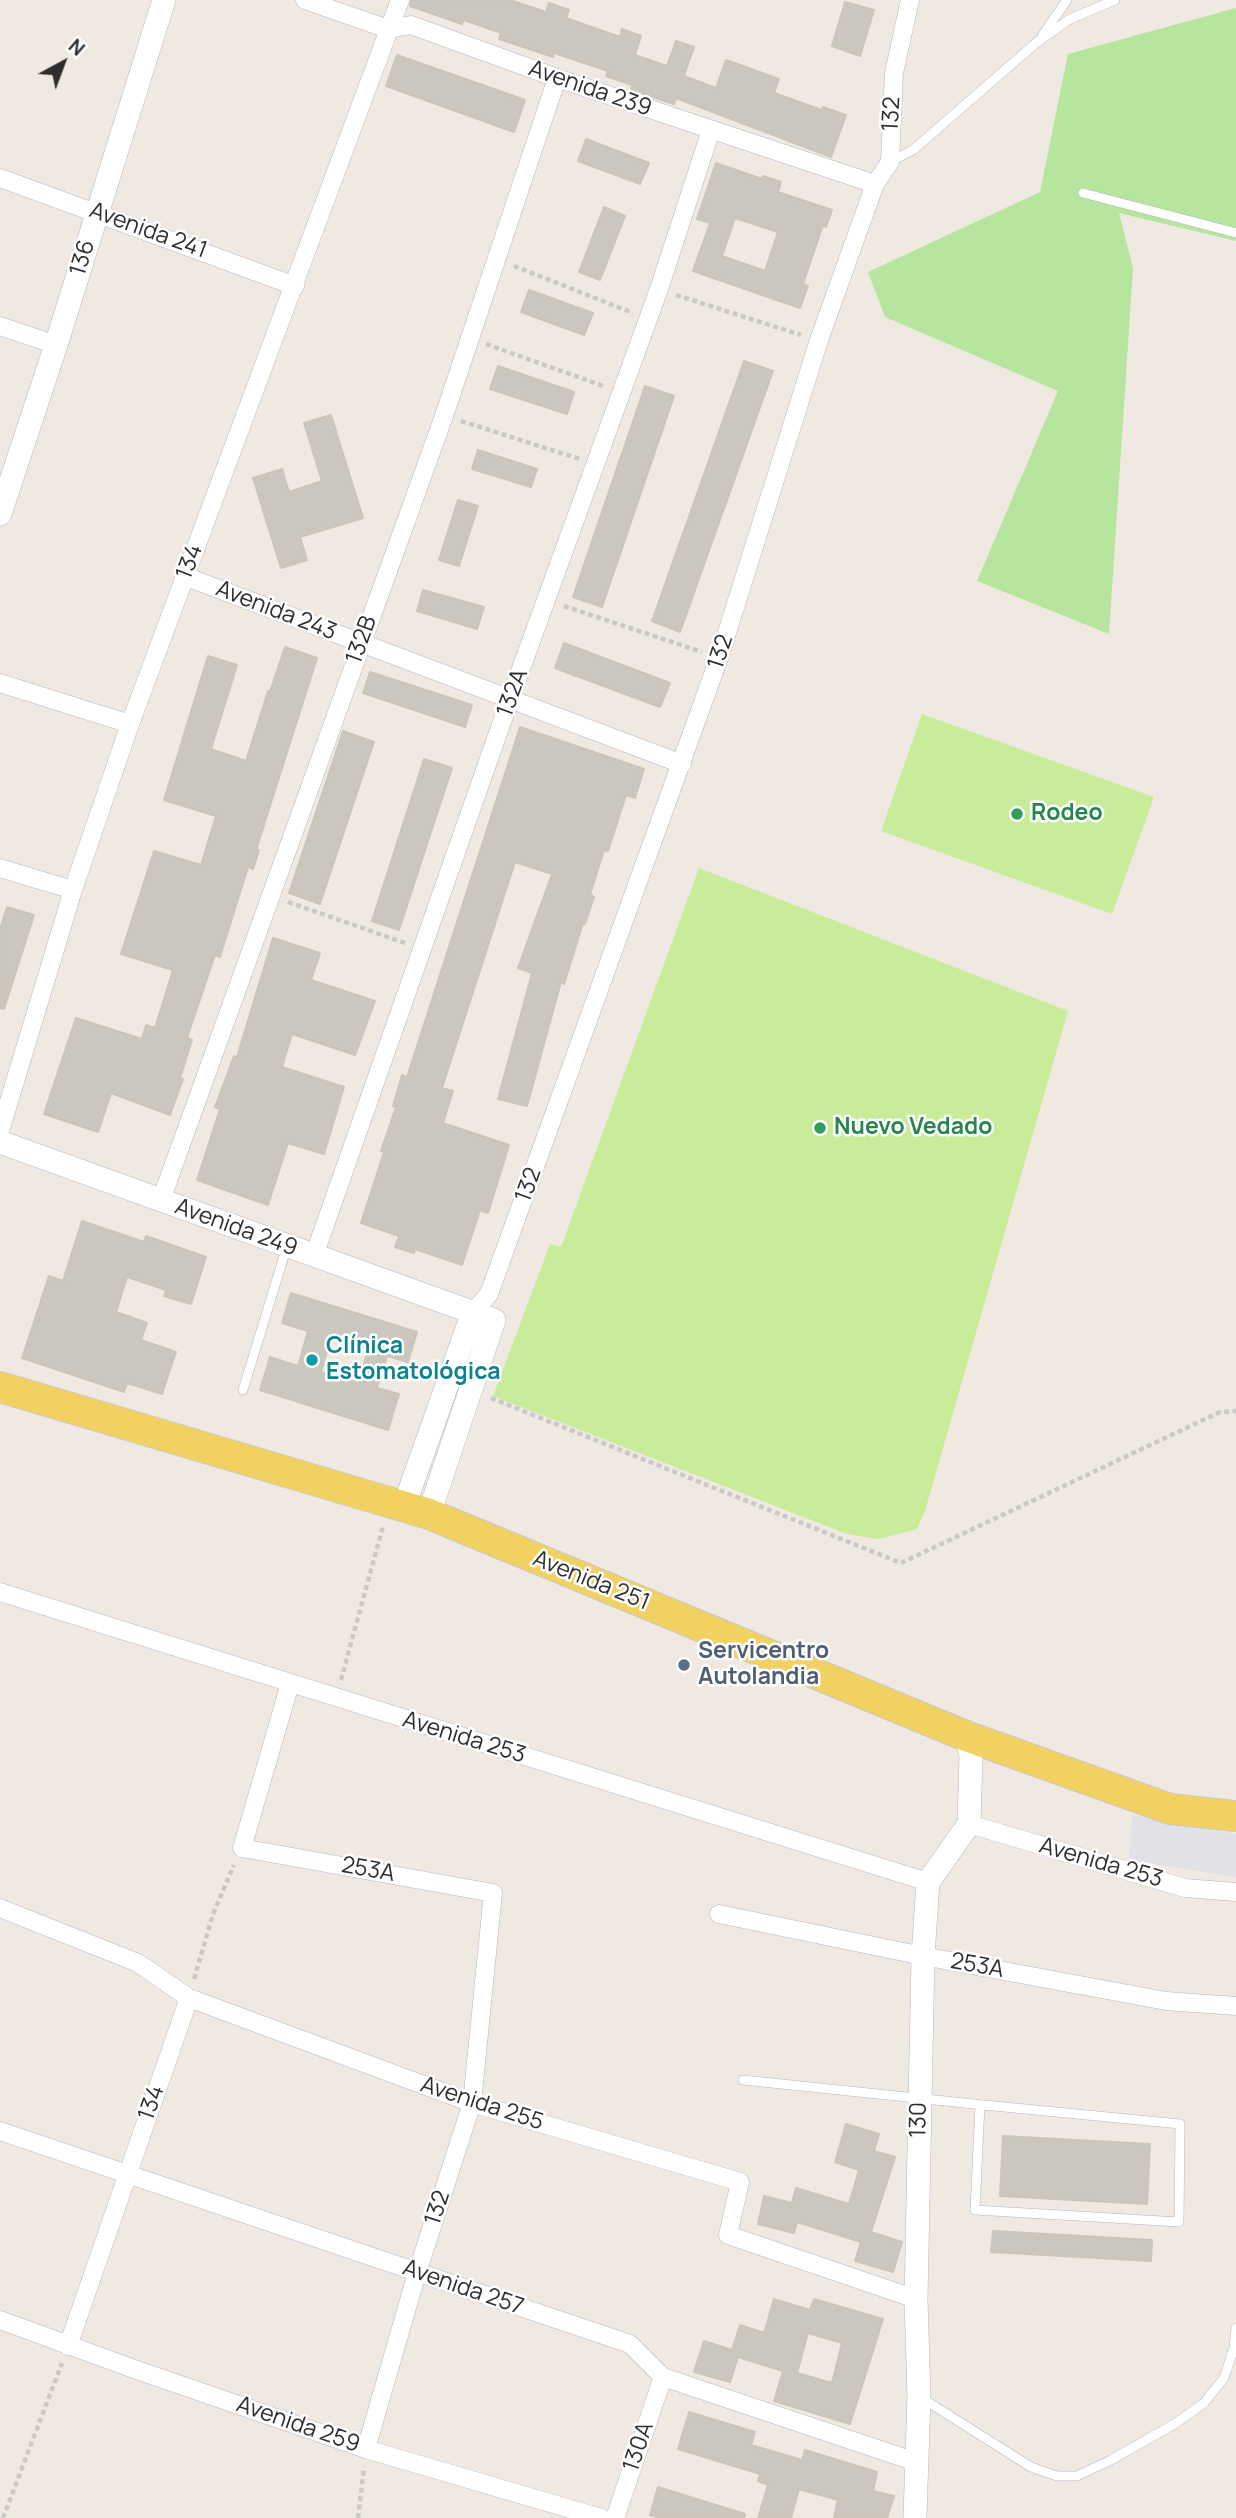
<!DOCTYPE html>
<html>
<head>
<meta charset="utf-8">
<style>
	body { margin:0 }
	#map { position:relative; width:1236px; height:2518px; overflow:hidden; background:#efe9e1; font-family:Manrope,sans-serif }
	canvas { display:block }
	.north { position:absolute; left:28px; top:28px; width:70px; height:70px; -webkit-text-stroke:5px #fff; paint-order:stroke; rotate:41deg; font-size:19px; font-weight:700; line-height:28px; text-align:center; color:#2e2e2e }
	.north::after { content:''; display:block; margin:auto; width:24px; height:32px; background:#2e2e2e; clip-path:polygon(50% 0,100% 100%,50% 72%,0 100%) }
</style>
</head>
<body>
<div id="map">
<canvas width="1236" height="2518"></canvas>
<div class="north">N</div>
</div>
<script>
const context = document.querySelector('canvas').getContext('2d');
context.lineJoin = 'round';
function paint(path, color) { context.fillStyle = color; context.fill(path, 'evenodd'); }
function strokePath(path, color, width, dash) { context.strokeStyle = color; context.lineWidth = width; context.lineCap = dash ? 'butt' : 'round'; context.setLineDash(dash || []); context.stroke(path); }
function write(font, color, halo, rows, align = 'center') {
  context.font = font + ' Manrope,sans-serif'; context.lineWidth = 5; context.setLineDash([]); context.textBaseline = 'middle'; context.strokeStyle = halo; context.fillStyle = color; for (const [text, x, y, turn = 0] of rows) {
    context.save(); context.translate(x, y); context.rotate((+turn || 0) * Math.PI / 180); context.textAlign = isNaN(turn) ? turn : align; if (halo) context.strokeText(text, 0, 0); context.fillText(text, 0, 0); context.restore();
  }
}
const industrial = new Path2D(`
	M 1132,1815 L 1236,1834 L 1236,1877 L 1129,1860 Z`);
const green = new Path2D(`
	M 1236,8 L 1236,241 L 1119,213 L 1133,268 L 1109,634 L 977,581 L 1058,391 L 885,317 L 868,272 L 1040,192 L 1068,54 Z`);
const pitch = new Path2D(`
	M 922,714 L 1154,797 L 1112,914 L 881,831 Z
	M 699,868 L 1068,1011 L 925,1511 L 917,1529 L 878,1539 L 847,1534 L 493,1396 L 550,1244 L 561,1247 Z`);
const building = new Path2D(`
	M 411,0 L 510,0 L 546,12 L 549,3 L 569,10 L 566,18 L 620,37 L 622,29 L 641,36 L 635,55 L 667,66 L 676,41 L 694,47 L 684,76 L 716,88 L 726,60 L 779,79 L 774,93 L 822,110 L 823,107 L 846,115 L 831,157 L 676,98 L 674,104 L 631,90 L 632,85 L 606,76 L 608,71 L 554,53 L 553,57 L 499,39 L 501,33 L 464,20 L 462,24 L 410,6 Z
	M 845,2 L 874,10 L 860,56 L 832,46 Z
	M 397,55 L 525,100 L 514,132 L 386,86 Z
	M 586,139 L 649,163 L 640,184 L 578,161 Z
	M 716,163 L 762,179 L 763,176 L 781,182 L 778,192 L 832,210 L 826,227 L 823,225 L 803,284 L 808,286 L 800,308 L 693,271 L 710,223 L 697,219 ZM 735,218 L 778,232 L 765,271 L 722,256 Z
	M 604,207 L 625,216 L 600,280 L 579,272 Z
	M 529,290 L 593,313 L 584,335 L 521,312 Z
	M 744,361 L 773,371 L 680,632 L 652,621 Z
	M 498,366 L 574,392 L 567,414 L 490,389 Z
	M 645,386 L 674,396 L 602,607 L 573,597 Z
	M 331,415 L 363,518 L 300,537 L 307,560 L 281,568 L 253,478 L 282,469 L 289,492 L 322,481 L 304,423 Z
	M 478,450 L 537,469 L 531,487 L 472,469 Z
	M 458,500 L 478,506 L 459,566 L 439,560 Z
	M 423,590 L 484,607 L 477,629 L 417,611 Z
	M 564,643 L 670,683 L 660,707 L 555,668 Z
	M 285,647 L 317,658 L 256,850 L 259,850 L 253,869 L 248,867 L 220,957 L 215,955 L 187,1038 L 192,1040 L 180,1078 L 183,1079 L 170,1115 L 111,1093 L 98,1132 L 44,1114 L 76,1018 L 142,1039 L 146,1025 L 155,1028 L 173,970 L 121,954 L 154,851 L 201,865 L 216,816 L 164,800 L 208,656 L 237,665 L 211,749 L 246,761 L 268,691 L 270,692 Z
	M 370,672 L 472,705 L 465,727 L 363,693 Z
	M 520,727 L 644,769 L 635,798 L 626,795 L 608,851 L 604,850 L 590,895 L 594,897 L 585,924 L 583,923 L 564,984 L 561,982 L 527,1106 L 498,1099 L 532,973 L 518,968 L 552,874 L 515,862 L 442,1088 L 453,1091 L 443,1123 L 509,1145 L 488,1213 L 480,1210 L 462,1265 L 415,1249 L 414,1253 L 395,1247 L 399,1236 L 361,1223 L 384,1152 L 381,1151 L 396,1107 L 393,1106 L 402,1075 L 407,1077 Z
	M 343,731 L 374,742 L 320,904 L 289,893 Z
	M 424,759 L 452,768 L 399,930 L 372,921 Z
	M 7,907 L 34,915 L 4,1009 L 0,1008 L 0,929 Z
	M 273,938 L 320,953 L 311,980 L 375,1001 L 355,1055 L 292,1034 L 282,1067 L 344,1087 L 324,1154 L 288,1143 L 268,1205 L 197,1180 L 220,1109 L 215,1107 L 234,1056 L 237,1057 Z
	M 82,1221 L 144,1242 L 146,1236 L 206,1257 L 191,1304 L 164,1296 L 166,1290 L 127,1277 L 116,1312 L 147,1323 L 141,1340 L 176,1352 L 162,1394 L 127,1383 L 124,1392 L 22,1358 L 49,1276 L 63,1281 Z
	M 291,1293 L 417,1332 L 408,1362 L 387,1356 L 377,1388 L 399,1394 L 388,1430 L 260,1390 L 270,1357 L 298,1366 L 308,1331 L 282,1323 ZM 331,1338 L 368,1349 L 359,1383 L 321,1372 Z
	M 846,2124 L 879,2134 L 874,2151 L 895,2157 L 871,2232 L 902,2242 L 893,2272 L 855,2261 L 861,2242 L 797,2222 L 794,2233 L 758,2224 L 764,2196 L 792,2203 L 796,2188 L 849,2204 L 859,2170 L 835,2162 Z
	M 1003,2136 L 1150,2144 L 1147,2204 L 1000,2196 Z
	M 993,2231 L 1152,2240 L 1151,2261 L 991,2252 Z
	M 774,2299 L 810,2310 L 814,2299 L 883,2319 L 850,2424 L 774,2401 L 783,2371 L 738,2357 L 730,2382 L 694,2372 L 704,2341 L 732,2350 L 740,2325 L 764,2333 ZM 808,2333 L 842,2343 L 832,2383 L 797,2373 Z
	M 689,2412 L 755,2432 L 751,2445 L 802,2460 L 805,2450 L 877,2472 L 873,2491 L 894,2496 L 887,2518 L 834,2518 L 838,2500 L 799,2489 L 791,2518 L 758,2518 L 768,2485 L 758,2481 L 760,2474 L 678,2449 Z
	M 658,2487 L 745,2514 L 744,2518 L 660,2518 L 650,2515 Z`);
const path = new Path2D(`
	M 514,266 L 633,313
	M 676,295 L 801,335
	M 486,344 L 606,387
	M 461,421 L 580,459
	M 564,606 L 702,652
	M 288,902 L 405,943
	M 491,1398 L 901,1563 L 1220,1412 L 1236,1411
	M 341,1680 L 383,1526
	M 194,1979 L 213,1914 L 234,1865
	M 3,2518 L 62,2363
	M 358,2518 L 364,2467`);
const service = new Path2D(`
	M 1042,36 L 1067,0
	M 891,161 L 913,150 L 1036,43 L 1070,19 L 1115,0
	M 1083,193 L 1236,233
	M 243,1390 L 287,1246
	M 743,2080 C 889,2096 1034,2110 1180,2124 L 1179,2222 L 975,2210 L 980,2105
	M 920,2397 L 1031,2467 L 1057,2476 L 1077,2476 L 1111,2460 L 1176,2423 L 1204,2403 L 1224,2378 L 1234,2348 L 1236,2328`);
const minor = new Path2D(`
	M 305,0 L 388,29 L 411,25 L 557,78 L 875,184
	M 0,178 L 295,286
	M 0,326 L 56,345
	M 184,576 L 682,764
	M 0,683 L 130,724
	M 0,868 L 73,890
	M 0,1131 L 73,890 L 130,724 L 400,0
	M 161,1200 L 444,416 L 557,78
	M 314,1256 L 510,699 L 659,289 L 711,130
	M 473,1312 L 489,1294 L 719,658 L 819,340 L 875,184 L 890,162 L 894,73 L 910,0
	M 0,1592 L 928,1882
	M 290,1684 L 242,1848 L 493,1893 L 472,2103 L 417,2273 L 366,2449
	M 969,1824 L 1185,1888 L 1236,1892
	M 0,1908 L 138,1963 L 189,1998 L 472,2103 L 740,2182 L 728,2235 L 916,2299
	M 719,1914 L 923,1956 L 1166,2001 L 1236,2006
	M 0,2131 L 630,2344 L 663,2377 L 916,2462
	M 0,2320 L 134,2369 L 366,2449 L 601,2518
	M 68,2346 L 189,1998
	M 615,2518 L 663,2377`);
const tertiary = new Path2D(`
	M 0,514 L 56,345 L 164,0
	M 0,1142 L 494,1320 L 429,1514
	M 404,1506 L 473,1312
	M 915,2518 L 919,2396 L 916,2299 L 923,1956 L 928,1882 L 969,1824 L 971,1755 L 966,1736`);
const primary = new Path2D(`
	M 0,1387 L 429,1514 L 966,1736 L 1170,1809 L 1236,1816`);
const markers = [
	[1017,814,7,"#2e9e5b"],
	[820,1128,7,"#2e9e5b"],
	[312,1360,7,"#0f9aa8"],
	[684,1665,7,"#5c6f8a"]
];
const streetNames = [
	["Avenida 239",590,89,19],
	["132",892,114,-87],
	["Avenida 241",148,231,20],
	["136",83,258,-73],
	["134",190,562,-69],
	["Avenida 243",276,611,21],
	["132B",362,640,-70],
	["132",721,652,-72],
	["132A",513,693,-70],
	["132",529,1185,-70],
	["Avenida 249",236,1228,20],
	["Avenida 251",591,1581,22],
	["Avenida 253",464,1738,17],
	["Avenida 253",1101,1863,16],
	["253A",368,1870,10],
	["253A",977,1966,10],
	["134",152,2103,-71],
	["Avenida 255",482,2104,18],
	["130",919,2120,-89],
	["132",438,2208,-72],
	["Avenida 257",463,2288,19],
	["Avenida 259",298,2425,19],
	["130A",639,2447,-71]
];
const leisureNames = [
	["Rodeo",1031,814],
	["Nuevo Vedado",834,1128]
];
const cultureNames = [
	["Clínica",326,1347],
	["Estomatológica",326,1373]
];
const serviceNames = [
	["Servicentro",698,1652],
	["Autolandia",698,1678]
];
paint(industrial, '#e3e1e8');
paint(green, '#b6e59e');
paint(pitch, '#c9ec9a');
paint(building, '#cbc7bf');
strokePath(building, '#cbc5ba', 2);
strokePath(service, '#b4b7c1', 10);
strokePath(minor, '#b4b7c1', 19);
strokePath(tertiary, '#b4b7c1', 24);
strokePath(primary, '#c9c9c9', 32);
strokePath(path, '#c9c9c9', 4.5, [5, 3.5]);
strokePath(service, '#fff', 9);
strokePath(minor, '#fff', 18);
strokePath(tertiary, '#fff', 23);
strokePath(primary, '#f2d163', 30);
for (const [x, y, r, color] of markers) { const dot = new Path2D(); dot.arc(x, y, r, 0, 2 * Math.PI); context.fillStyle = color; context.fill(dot); strokePath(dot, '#fff', 2.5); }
write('23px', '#2e2e2e', '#fff', streetNames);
write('bold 23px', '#27864d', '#fff', leisureNames, 'left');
write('bold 23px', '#0d838f', '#fff', cultureNames, 'left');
write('bold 23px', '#4e5e75', '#fff', serviceNames, 'left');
</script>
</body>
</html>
